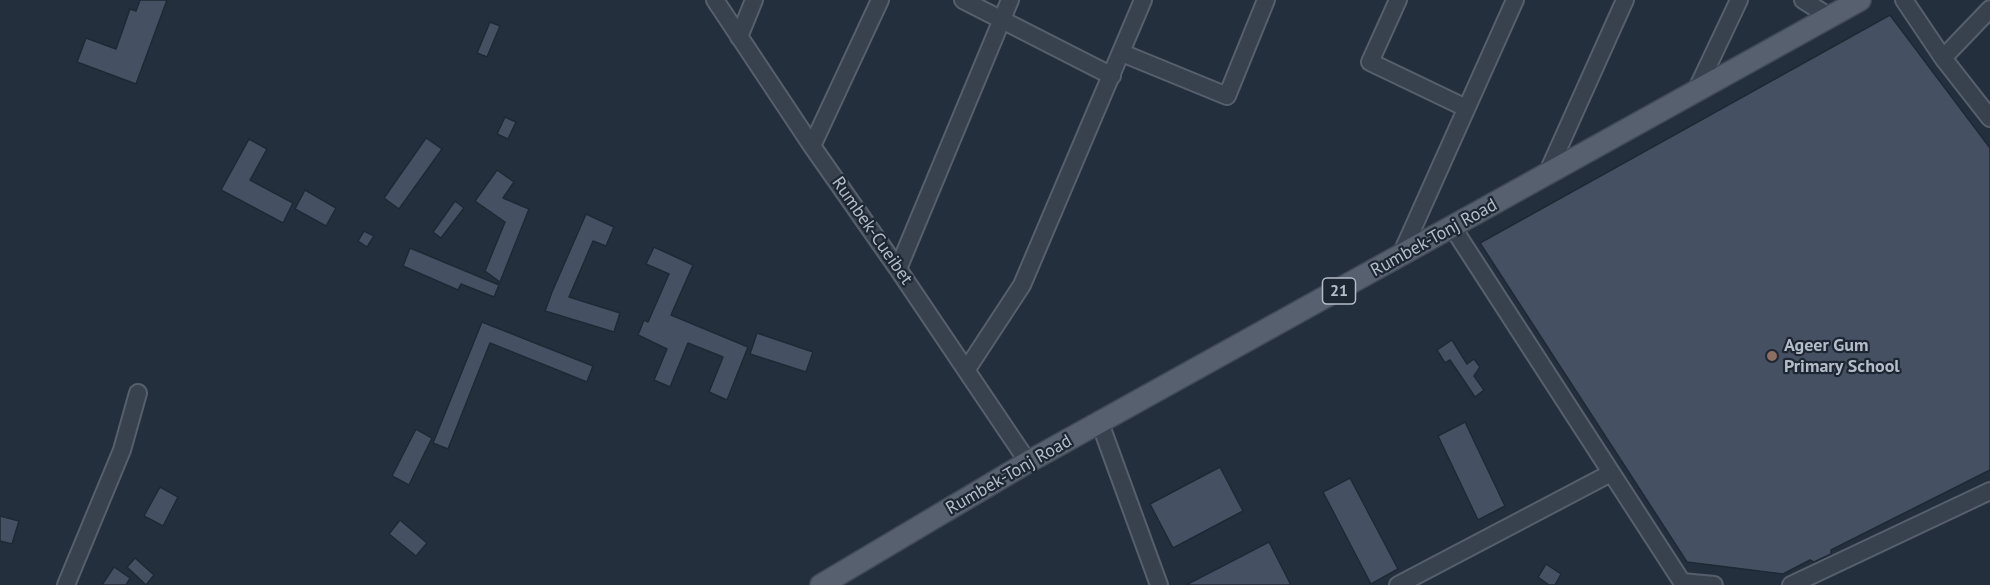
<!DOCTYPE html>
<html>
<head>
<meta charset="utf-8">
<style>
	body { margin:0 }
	canvas { display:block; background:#242f3e }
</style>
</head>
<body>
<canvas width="1990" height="585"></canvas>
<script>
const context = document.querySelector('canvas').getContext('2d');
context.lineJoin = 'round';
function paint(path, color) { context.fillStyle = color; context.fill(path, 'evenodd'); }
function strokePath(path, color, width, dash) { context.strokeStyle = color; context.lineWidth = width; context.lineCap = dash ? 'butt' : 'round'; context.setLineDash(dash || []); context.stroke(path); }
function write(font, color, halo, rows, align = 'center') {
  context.font = font + ' "PT Sans",sans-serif'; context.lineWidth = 4.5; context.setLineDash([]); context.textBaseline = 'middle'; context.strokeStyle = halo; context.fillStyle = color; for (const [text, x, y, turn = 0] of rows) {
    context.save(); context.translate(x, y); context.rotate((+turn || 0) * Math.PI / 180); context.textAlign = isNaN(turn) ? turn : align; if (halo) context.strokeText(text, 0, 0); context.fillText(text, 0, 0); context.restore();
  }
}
const building = new Path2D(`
	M 140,0 L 167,0 L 136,84 L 77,62 L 86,38 L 116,49 L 130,9 L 136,11 Z
	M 1890,15 L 1990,148 L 1990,470 L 1831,550 L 1831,554 L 1814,562 L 1810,560 L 1783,574 L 1687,562 L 1480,243 Z
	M 490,22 L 500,26 L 487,57 L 477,53 Z
	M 505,117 L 516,122 L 508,139 L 497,134 Z
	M 426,138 L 442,149 L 399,209 L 384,198 Z
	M 249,139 L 267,149 L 250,180 L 293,203 L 283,223 L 221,190 Z
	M 497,170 L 514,182 L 503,198 L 529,209 L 500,282 L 485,271 L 505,222 L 475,201 Z
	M 305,190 L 336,208 L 326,226 L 295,209 Z
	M 455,201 L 464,208 L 441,238 L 433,232 Z
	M 586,214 L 614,227 L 606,246 L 593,241 L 569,297 L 620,313 L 614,332 L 545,311 L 552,292 Z
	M 364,231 L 374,236 L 367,247 L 358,241 Z
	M 654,247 L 693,265 L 671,315 L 748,347 L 727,400 L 709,392 L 723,357 L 688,343 L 670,387 L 654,380 L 667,349 L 638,335 L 644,320 L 648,322 L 669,274 L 646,264 Z
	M 410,248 L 499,285 L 494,297 L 461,284 L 458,290 L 403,266 Z
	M 482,322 L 593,366 L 587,382 L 490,343 L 448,449 L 433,443 Z
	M 757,333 L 813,352 L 806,372 L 750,354 Z
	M 1452,340 L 1467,364 L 1474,359 L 1480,367 L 1474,376 L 1484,390 L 1475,397 L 1450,360 L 1445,363 L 1437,350 Z
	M 1465,422 L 1505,506 L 1478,520 L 1438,436 Z
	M 416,429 L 432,438 L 409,485 L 392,476 Z
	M 1220,467 L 1243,511 L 1173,548 L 1150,504 Z
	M 1350,478 L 1398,569 L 1371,584 L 1323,492 Z
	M 160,487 L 178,497 L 163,526 L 144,516 Z
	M 0,516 L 19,521 L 12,544 L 0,541 Z
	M 400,520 L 427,543 L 416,556 L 389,534 Z
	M 1269,542 L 1291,585 L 1186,585 Z
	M 135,558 L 154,575 L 146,585 L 127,567 Z
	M 1546,564 L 1561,574 L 1555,585 L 1549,585 L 1538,577 Z
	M 114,567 L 130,578 L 126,585 L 102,585 Z`);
const minor = new Path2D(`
	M 715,0 L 812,146 L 898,269 L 1028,462
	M 963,0 L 1112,76
	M 1398,0 L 1370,62 L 1466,108
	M 1803,0 L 1830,17
	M 1904,0 L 1943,58 L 1990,118
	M 739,37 L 754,0
	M 1122,53 L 1227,96 L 1266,0
	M 1943,58 L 1990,9
	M 1695,93 L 1739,0
	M 812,146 L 880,0
	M 1546,176 L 1625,0
	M 1453,228 L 1682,582 L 1686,585
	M 1400,257 L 1515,0
	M 898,269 L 1010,0
	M 967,369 L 1022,285 L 1143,0
	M 1100,423 L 1159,585
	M 1682,582 L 1714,585
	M 66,585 L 122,450 L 138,393
	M 1398,585 L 1611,473
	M 1791,585 L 1990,491`);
const major = new Path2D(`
	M 821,585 L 1028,462 L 1860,0`);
const markers = [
	[1772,356,6,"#8d6e63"]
];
const shields = [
	[1339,291,33]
];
const shieldNames = [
	["21",1339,291]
];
const streetNames = [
	["Rumbek-Cueibet",872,231,55],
	["Rumbek-Tonj Road",1434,238,-29],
	["Rumbek-Tonj Road",1009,475,-30]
];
const poiNames = [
	["Ageer Gum",1784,346],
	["Primary School",1784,367]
];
paint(building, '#455162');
strokePath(building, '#1f2835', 1.5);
strokePath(minor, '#565f6c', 20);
strokePath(major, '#414a57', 24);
strokePath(minor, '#38414e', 16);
strokePath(major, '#56606e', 21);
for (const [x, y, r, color] of markers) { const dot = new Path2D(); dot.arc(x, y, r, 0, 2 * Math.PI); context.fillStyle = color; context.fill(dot); strokePath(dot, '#1d2633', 2); }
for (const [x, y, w] of shields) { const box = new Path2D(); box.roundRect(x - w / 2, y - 13, w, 26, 4.5); context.fillStyle = '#1d2633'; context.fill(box); strokePath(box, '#b4bcc9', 1.5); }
write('bold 16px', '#b4bcc9', null, shieldNames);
write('18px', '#b4bcc9', '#1d2633', streetNames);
write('bold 18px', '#b4bcc9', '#1d2633', poiNames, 'left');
</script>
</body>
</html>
